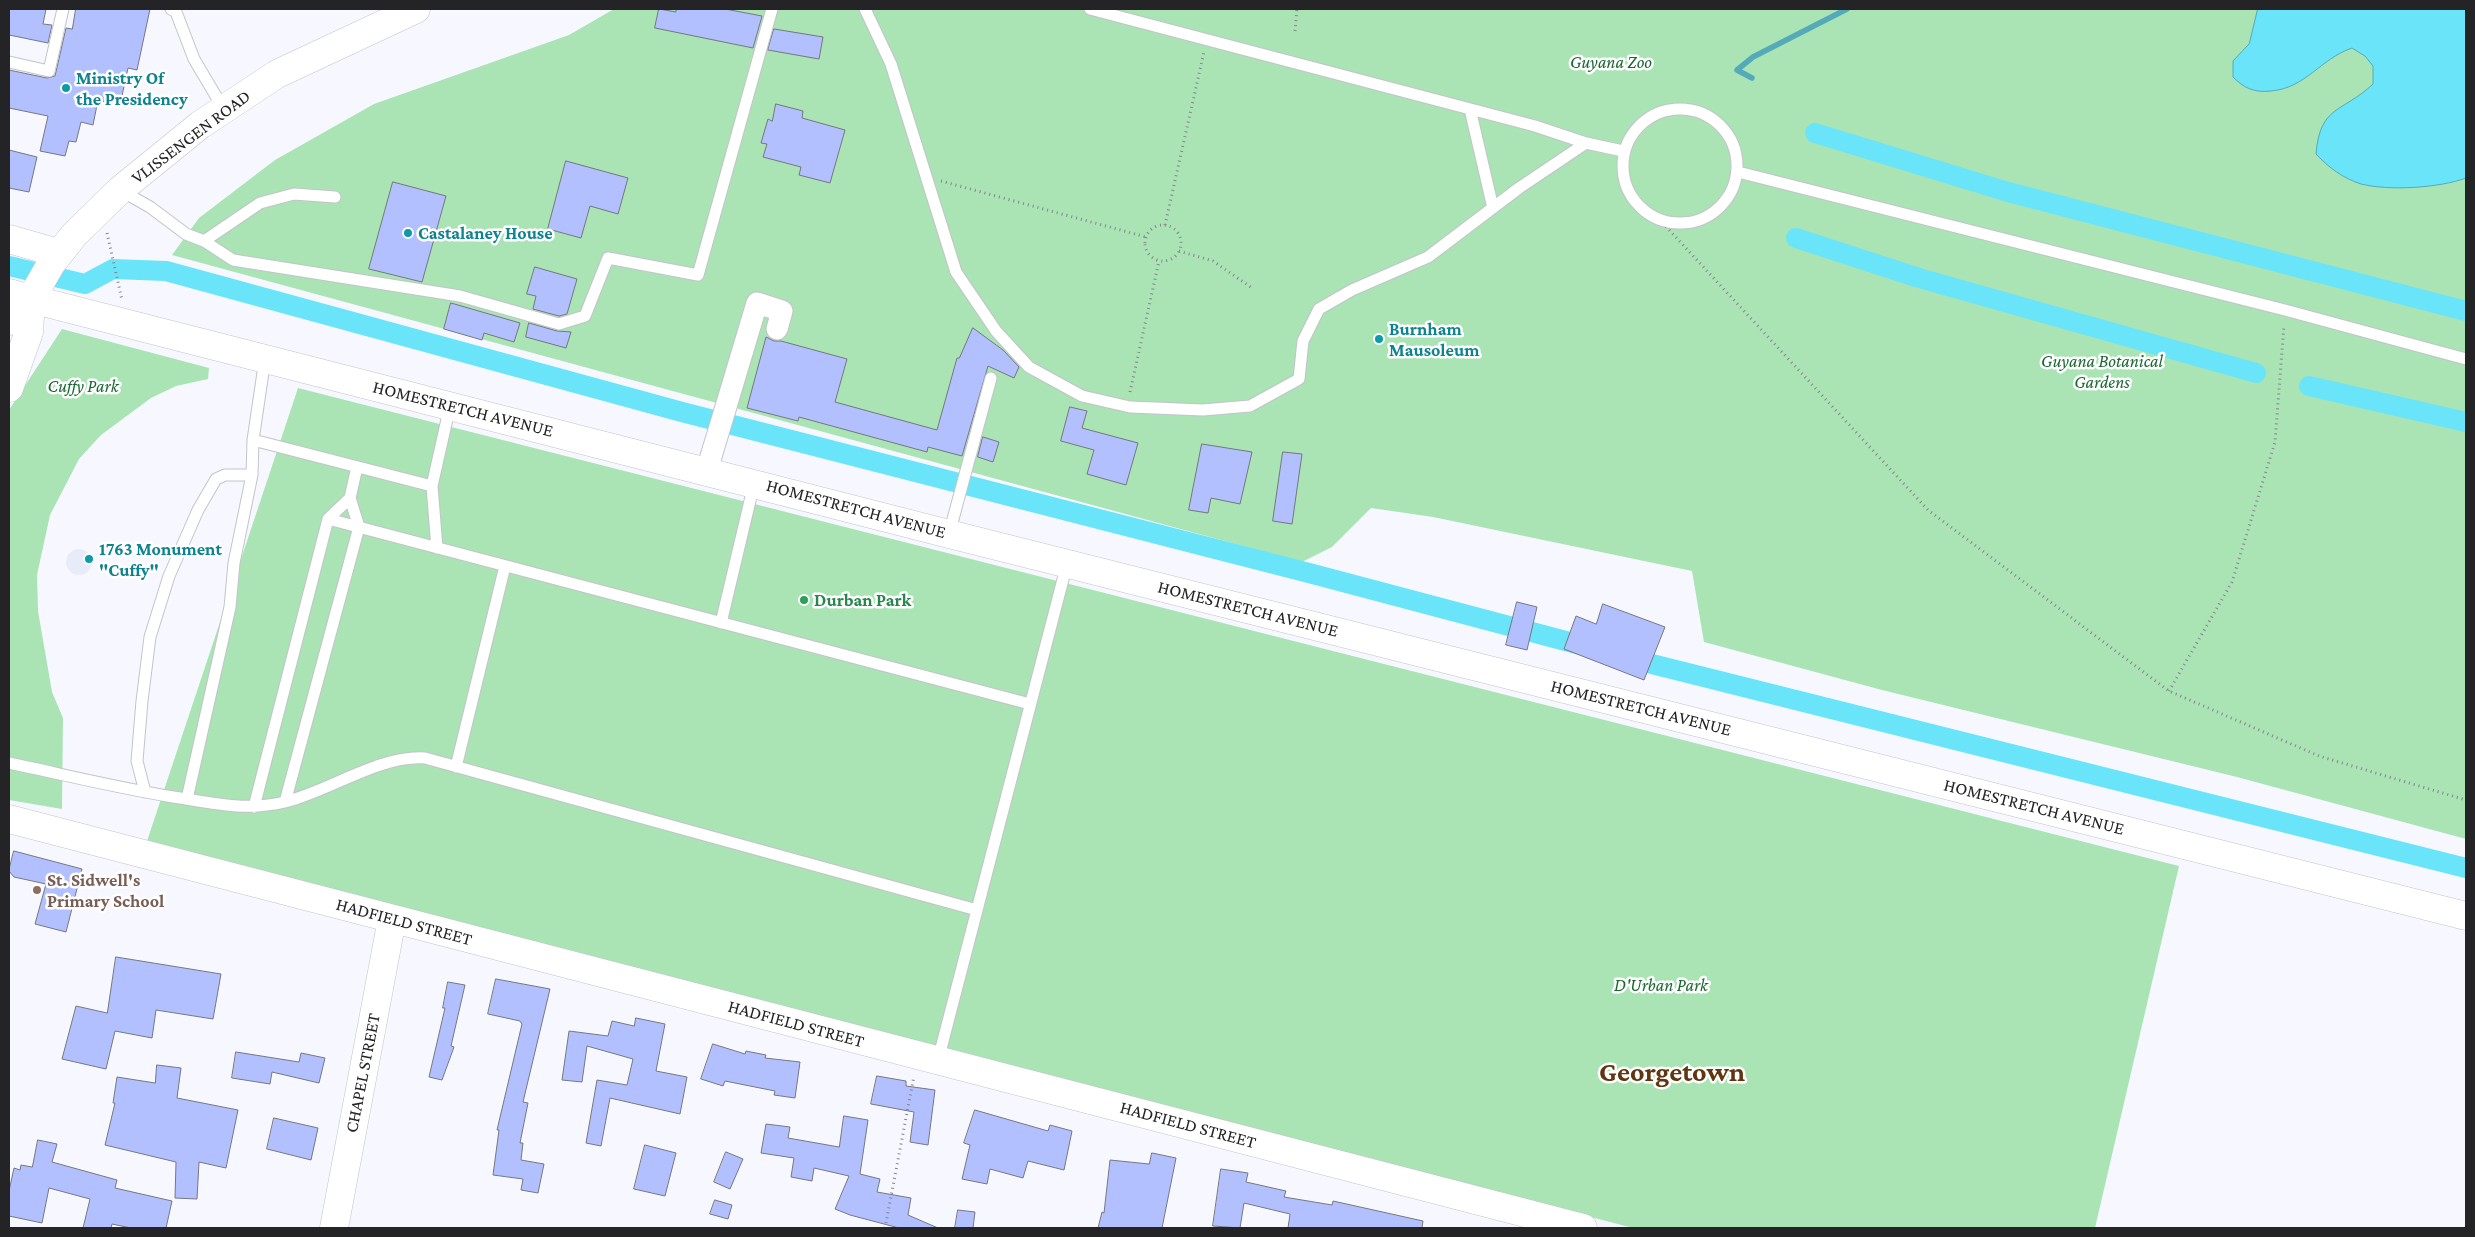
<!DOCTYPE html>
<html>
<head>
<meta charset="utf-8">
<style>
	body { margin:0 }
	#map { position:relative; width:2475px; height:1237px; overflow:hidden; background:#f7f8ff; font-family:"Crimson Pro",serif }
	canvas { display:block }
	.frame { position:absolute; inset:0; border:10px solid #242426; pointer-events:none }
</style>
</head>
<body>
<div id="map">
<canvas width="2475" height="1237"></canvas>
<div class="frame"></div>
</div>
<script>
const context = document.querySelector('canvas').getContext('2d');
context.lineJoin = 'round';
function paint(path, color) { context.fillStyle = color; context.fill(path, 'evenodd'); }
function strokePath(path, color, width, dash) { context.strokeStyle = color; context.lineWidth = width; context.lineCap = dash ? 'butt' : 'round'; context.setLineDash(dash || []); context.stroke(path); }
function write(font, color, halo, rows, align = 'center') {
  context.font = font + ' "Crimson Pro",serif'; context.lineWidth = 5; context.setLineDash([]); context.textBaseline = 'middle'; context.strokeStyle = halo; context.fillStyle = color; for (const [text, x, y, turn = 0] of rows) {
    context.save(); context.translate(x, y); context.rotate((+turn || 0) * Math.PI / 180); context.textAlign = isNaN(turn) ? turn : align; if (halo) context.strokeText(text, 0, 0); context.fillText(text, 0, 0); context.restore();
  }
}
const built = new Path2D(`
	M66 562a13 13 0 1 1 26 0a13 13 0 1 1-26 0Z`);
const green = new Path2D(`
	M 614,9 L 2466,9 L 2466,839 L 2237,777 L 1882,690 L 1704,642 L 1692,571 L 1433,517 L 1371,508 L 1332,547 L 1302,562 L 172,255 L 199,218 L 275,160 L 374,104 L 569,35 Z
	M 62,329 L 209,368 L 208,379 L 176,386 L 151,398 L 101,435 L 79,459 L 50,515 L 37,575 L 38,611 L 52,692 L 63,718 L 62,809 L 9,800 L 9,410 Z
	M 298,388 L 2179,866 L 2095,1228 L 1633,1228 L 147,841 Z`);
const water = new Path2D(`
	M 2258,9 L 2466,9 L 2466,178 C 2439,188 2389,191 2361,184 C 2343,178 2329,168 2316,154 C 2320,105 2342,113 2373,84 L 2373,66 L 2365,56 L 2352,48 C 2320,59 2306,88 2271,91 C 2254,93 2244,88 2233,77 L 2233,61 L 2249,44 Z`);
const stream = new Path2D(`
	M 1752,78 L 1737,70 L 1753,57 L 1847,9`);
const canal = new Path2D(`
	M 1815,133 L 2008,192 L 2466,311
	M 1796,238 L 1919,278 L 2256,373
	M 9,266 L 85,284 L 113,269 L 166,271 L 682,412 L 1309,573 L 1592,648
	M 2309,386 L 2466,422
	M 1624,657 L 2466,868`);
const building = new Path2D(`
	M 9,9 L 46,9 L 43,24 L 52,25 L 48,43 L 9,35 Z
	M 76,9 L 150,9 L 137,70 L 128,68 L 120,105 L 98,100 L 93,125 L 81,122 L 76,142 L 69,141 L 65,156 L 40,151 L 48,116 L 9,108 L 9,70 L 47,78 L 55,76 L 66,28 L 72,29 Z
	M 659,9 L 676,12 L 676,9 L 725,9 L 762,16 L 753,48 L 655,28 Z
	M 774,29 L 823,37 L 819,59 L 768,50 Z
	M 776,104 L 803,111 L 802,118 L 845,130 L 830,183 L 799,175 L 801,167 L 763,157 L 767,144 L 761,143 L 768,119 L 772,121 Z
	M 9,150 L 37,157 L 29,192 L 9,188 Z
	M 566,161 L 628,178 L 618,214 L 590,206 L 581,238 L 548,229 Z
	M 393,182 L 446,196 L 422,282 L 369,269 Z
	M 535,267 L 577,279 L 567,314 L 559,316 L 533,309 L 536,296 L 527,294 Z
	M 451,303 L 520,323 L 514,342 L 484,333 L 482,340 L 444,329 Z
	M 529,323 L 557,331 L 571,332 L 566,348 L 526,337 Z
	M 973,328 L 1003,350 L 1019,367 L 1014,378 L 988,366 L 962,456 L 928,447 L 927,452 L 799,417 L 798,421 L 747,408 L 766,337 L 774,341 L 781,341 L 847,359 L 835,402 L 937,430 L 957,358 L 959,358 Z
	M 1070,407 L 1087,411 L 1082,428 L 1138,443 L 1126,485 L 1087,474 L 1094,450 L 1061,441 Z
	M 983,437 L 999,442 L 993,462 L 978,457 Z
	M 1202,444 L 1252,452 L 1240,504 L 1211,498 L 1208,513 L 1189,510 Z
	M 1283,452 L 1302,454 L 1292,524 L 1273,521 Z
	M 1517,602 L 1537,607 L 1527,650 L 1506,645 Z
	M 1603,604 L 1665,627 L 1644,680 L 1564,649 L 1576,616 L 1596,624 Z
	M 14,851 L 82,869 L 66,932 L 35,924 L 46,884 L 14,877 L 9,871 Z
	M 116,957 L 221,974 L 213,1019 L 156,1010 L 152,1038 L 115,1031 L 106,1069 L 62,1059 L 76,1006 L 107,1013 Z
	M 496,979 L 550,989 L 523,1102 L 528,1103 L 520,1143 L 523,1143 L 521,1160 L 544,1164 L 538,1193 L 521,1190 L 523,1179 L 493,1175 L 499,1130 L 497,1130 L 522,1024 L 520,1021 L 488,1014 Z
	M 448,982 L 465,985 L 451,1046 L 454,1047 L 442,1080 L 429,1077 L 445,1008 L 443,1008 Z
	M 636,1018 L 665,1024 L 656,1071 L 687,1077 L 680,1114 L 610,1098 L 601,1146 L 586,1143 L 597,1080 L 627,1085 L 633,1059 L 587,1046 L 582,1082 L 562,1080 L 569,1031 L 608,1036 L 612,1021 L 634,1026 Z
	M 713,1044 L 745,1054 L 746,1051 L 766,1055 L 765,1058 L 800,1062 L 795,1098 L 774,1095 L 775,1091 L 725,1081 L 723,1086 L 701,1079 Z
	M 236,1052 L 299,1062 L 301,1053 L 325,1058 L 319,1083 L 272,1072 L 270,1084 L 232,1078 Z
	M 157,1065 L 181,1068 L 177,1098 L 238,1110 L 226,1168 L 199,1162 L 197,1199 L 175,1198 L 176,1162 L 105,1145 L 115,1103 L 113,1103 L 117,1077 L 155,1083 Z
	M 877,1076 L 906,1081 L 906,1086 L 935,1090 L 928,1145 L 910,1142 L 914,1112 L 871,1104 Z
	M 975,1110 L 1048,1131 L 1050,1125 L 1072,1131 L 1064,1170 L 1028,1161 L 1023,1178 L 990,1169 L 987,1184 L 962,1179 L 970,1145 L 964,1143 Z
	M 844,1116 L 868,1120 L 860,1174 L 880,1179 L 877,1192 L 911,1198 L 908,1215 L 938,1228 L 899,1228 L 850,1215 L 835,1209 L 849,1176 L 814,1168 L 812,1181 L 791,1177 L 794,1158 L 761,1153 L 766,1124 L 790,1127 L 788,1138 L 839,1147 Z
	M 274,1118 L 318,1128 L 311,1160 L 267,1149 Z
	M 38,1140 L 57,1144 L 52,1162 L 117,1180 L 115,1188 L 172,1201 L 166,1228 L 131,1228 L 112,1224 L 111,1228 L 83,1228 L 90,1199 L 49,1188 L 42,1223 L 9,1216 L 9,1191 L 14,1168 L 20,1170 L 21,1165 L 32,1167 Z
	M 645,1145 L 676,1153 L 665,1196 L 634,1189 Z
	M 726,1152 L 743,1159 L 730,1189 L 714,1182 Z
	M 1152,1153 L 1176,1158 L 1162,1228 L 1098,1228 L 1102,1212 L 1104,1213 L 1110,1160 L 1149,1164 Z
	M 1221,1169 L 1248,1173 L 1246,1182 L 1286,1191 L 1284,1197 L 1332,1205 L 1333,1201 L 1423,1221 L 1422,1228 L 1288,1228 L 1290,1214 L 1244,1203 L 1240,1228 L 1213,1226 Z
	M 715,1200 L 732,1205 L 728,1219 L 710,1214 Z
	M 958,1210 L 975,1212 L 973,1228 L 955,1228 Z`);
const path = new Path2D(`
	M 1295,31 L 1297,9
	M 941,181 L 1146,237
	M 1659,219 L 1928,510 L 2169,691 L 2319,756 L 2466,800
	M1145 243a18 18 0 1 1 36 0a18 18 0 1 1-36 0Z
	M 1165,225 L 1204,52
	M 107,233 L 122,300
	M 1179,251 L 1213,261 L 1252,288
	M 1130,392 L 1159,261
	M 2169,691 L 2232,582 L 2275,442 L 2284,325
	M 885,1228 L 914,1076`);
const service = new Path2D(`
	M 171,9 L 176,12 L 194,59 L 223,108
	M 865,9 L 891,64 L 956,272 L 996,331 L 1029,367 L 1082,396 L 1130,407 L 1203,410 L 1250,406 L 1299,379 L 1303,341 L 1319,309 L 1352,290 L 1428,257 L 1519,188 L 1586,143
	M 1090,9 L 1535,126 L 1586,143 L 1623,151
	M 9,62 L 49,71 L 63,9
	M 1470,109 L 1493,208
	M1623 166a57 57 0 1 1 114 0a57 57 0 1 1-114 0Z
	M 1738,172 L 2285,310 L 2466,359
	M 120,190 L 150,207 L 186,234 L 204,241 L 233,260 L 460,296 L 559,324 L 585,316 L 608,258 L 698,275 L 772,9
	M 204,241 L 260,203 L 294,194 L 335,197
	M 253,440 L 432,486
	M 328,519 L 1030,704
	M 949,534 L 991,378
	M 437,548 L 432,486 L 450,406
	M 721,623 L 754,484
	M 9,763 C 66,775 122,789 180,798 C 217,804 247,811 285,802 C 330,791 379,755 425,758 L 977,910
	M 456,767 L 505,566
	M 145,792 L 137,761 L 142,701 L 150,637 L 169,576 L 198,510 L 216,479 L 225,475 L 252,475
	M 187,799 L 230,607 L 234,563 L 252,475 L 253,440 L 265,359
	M 285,802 L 359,527 L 350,498
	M 254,807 L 328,519 L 350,498 L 357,467
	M 938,1060 L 1067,564`);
const minor = new Path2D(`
	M 707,470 L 757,303 L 782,311 L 777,329`);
const tertiary = new Path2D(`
	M 9,239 L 58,253
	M 9,293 L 31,299
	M 9,819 L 1583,1228
	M 334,1228 L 392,919`);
const secondary = new Path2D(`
	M 31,299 L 949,534 L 2466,916`);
const primary = new Path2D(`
	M 9,321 L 31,299 L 51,264 L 74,235 L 120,190 L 200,125 L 277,74 L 416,9
	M 9,388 L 29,332 L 31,299`);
const markers = [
	[66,88,5,"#0f9aa8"],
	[408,233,5,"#0f9aa8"],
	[1379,339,5,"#0f9aa8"],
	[89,559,5,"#0f9aa8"],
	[804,600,5,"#2e9e5b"],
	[37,890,5,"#8d6e63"]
];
const parkNames = [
	["Guyana Zoo",1611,62],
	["Guyana Botanical",2102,361],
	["Gardens",2102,382],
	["Cuffy Park",83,386],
	["D'Urban Park",1661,985]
];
const cultureNames = [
	["Ministry Of",76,78],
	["the Presidency",76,99],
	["Castalaney House",418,233],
	["Burnham",1389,329],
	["Mausoleum",1389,350],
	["1763 Monument",99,549],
	["\"Cuffy\"",99,570]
];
const streetNames = [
	["VLISSENGEN ROAD",191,137,-37],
	["HOMESTRETCH AVENUE",463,409,14],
	["HOMESTRETCH AVENUE",856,509,15],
	["HOMESTRETCH AVENUE",1248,609,14],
	["HOMESTRETCH AVENUE",1641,708,14],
	["HOMESTRETCH AVENUE",2034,807,14],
	["HADFIELD STREET",404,922,15],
	["HADFIELD STREET",796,1024,15],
	["CHAPEL STREET",363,1073,-79],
	["HADFIELD STREET",1188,1125,15]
];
const leisureNames = [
	["Durban Park",814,600]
];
const educationNames = [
	["St. Sidwell's",47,880],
	["Primary School",47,901]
];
const townNames = [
	["Georgetown",1672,1072]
];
paint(built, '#e8ecf9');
paint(green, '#aae3b4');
paint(water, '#6ae4f9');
strokePath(water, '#55aaba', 1);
strokePath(stream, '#55aaba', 5.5);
strokePath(canal, '#6ae4f9', 20);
paint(building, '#b2c0ff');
strokePath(building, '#76777d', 1);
strokePath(service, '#c3c4ca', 13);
strokePath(minor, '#c3c4ca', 23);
strokePath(tertiary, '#c3c4ca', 29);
strokePath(secondary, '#c3c4ca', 29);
strokePath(primary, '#c3c4ca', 29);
strokePath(path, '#858589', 3, [1, 4]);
strokePath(service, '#fff', 11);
strokePath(minor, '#fff', 21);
strokePath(tertiary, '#fff', 28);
strokePath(secondary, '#fff', 28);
strokePath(primary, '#fff', 28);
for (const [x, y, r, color] of markers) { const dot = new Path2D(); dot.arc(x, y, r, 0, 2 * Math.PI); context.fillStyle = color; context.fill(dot); strokePath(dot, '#fff', 2); }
write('italic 18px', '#196731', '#fff', parkNames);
write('bold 18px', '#0d838f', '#fff', cultureNames, 'left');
write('18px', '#242426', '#fff', streetNames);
write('bold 18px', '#27864d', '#fff', leisureNames, 'left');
write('bold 18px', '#785e54', '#fff', educationNames, 'left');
write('bold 28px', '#61350f', '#fff', townNames);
</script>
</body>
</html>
